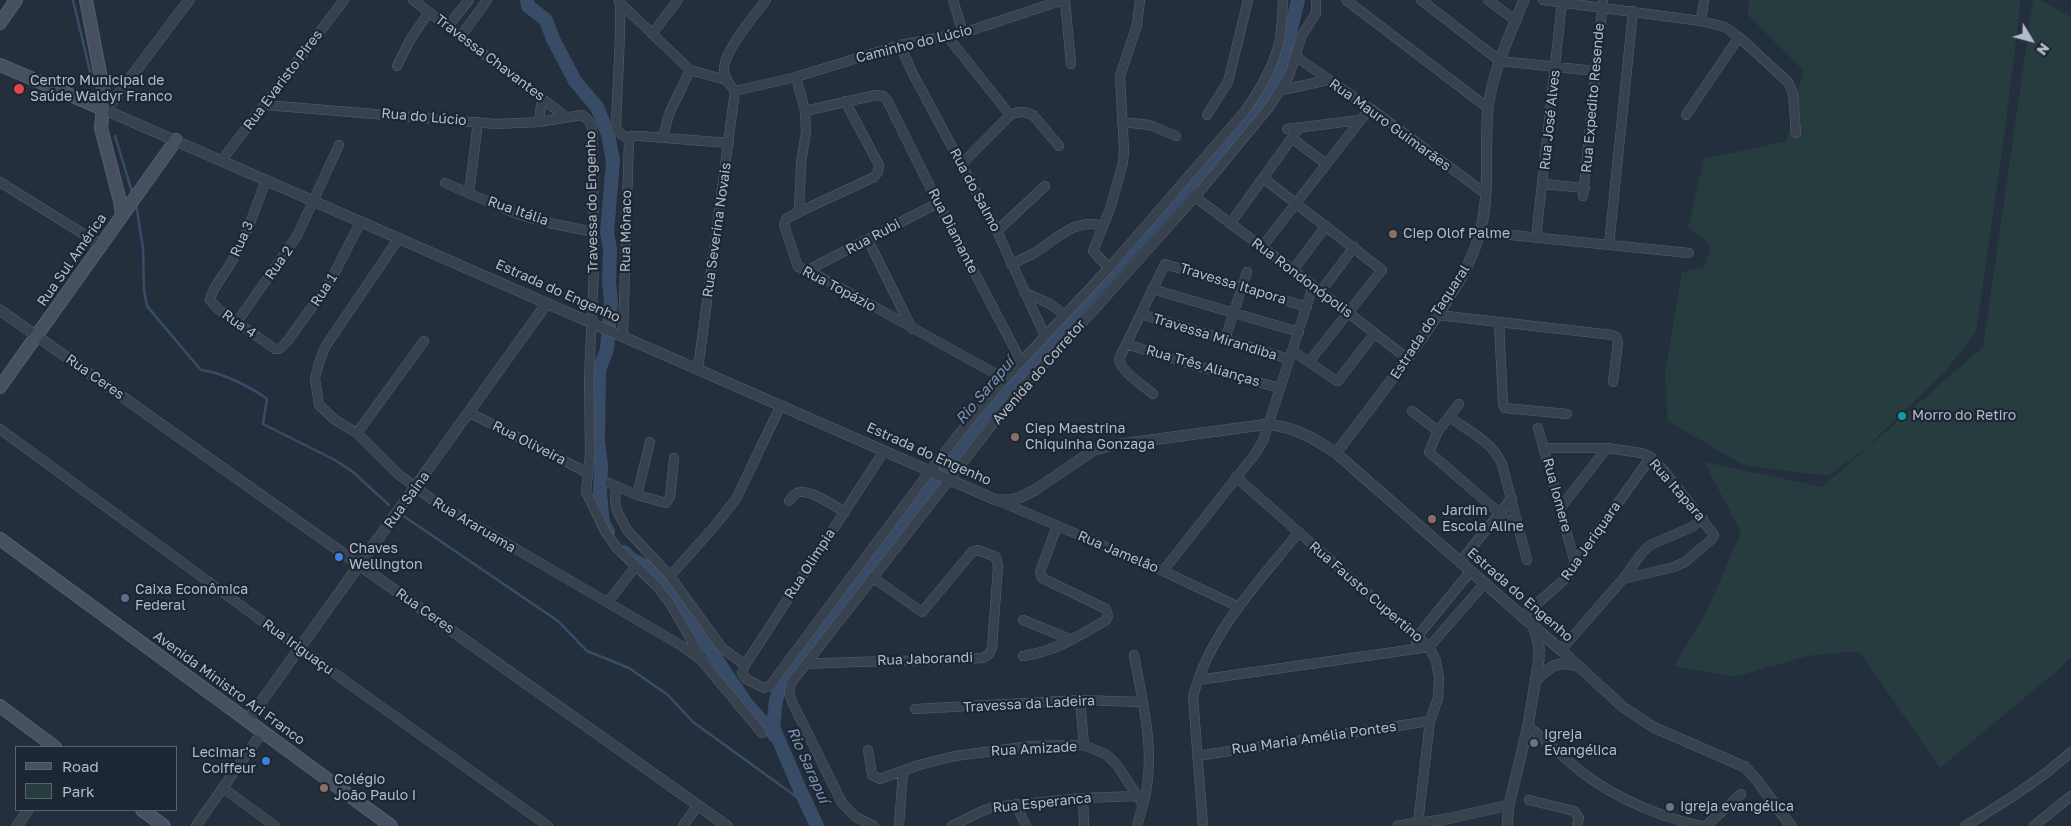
<!DOCTYPE html>
<html>
<head>
<meta charset="utf-8">
<style>
	body { margin:0 }
	#map { position:relative; width:2071px; height:826px; overflow:hidden; background:#242f3e; font-family:"Golos Text",sans-serif }
	canvas { display:block }
	.legend { position:absolute; left:15px; top:746px; width:162px; height:65px; box-sizing:border-box; background:#1d2633; border:1px solid #59626f; margin:0; padding:6px 9px; list-style:none; font-size:15px; color:#b4bcc9 }
	.legend li { display:flex; align-items:center; gap:10px; height:25px }
	.legend b { width:25px; border:1px solid #59626f }
	.north { position:absolute; left:2006px; top:15px; width:50px; height:50px; -webkit-text-stroke:4px #1d2633; paint-order:stroke; rotate:127deg; font-size:14px; font-weight:700; line-height:20px; text-align:center; color:#b4bcc9 }
	.north::after { content:''; display:block; margin:auto; width:18px; height:22px; background:#b4bcc9; clip-path:polygon(50% 0,100% 100%,50% 72%,0 100%) }
</style>
</head>
<body>
<div id="map">
<canvas width="2071" height="826"></canvas>
<ul class="legend">
<li><b style="height:6px;background:#465061"></b>Road</li>
<li><b style="height:14px;background:#263c3f"></b>Park</li>
</ul>
<div class="north">N</div>
</div>
<script>
const context = document.querySelector('canvas').getContext('2d');
context.lineJoin = 'round';
function paint(path, color) { context.fillStyle = color; context.fill(path, 'evenodd'); }
function strokePath(path, color, width, dash) { context.strokeStyle = color; context.lineWidth = width; context.lineCap = dash ? 'butt' : 'round'; context.setLineDash(dash || []); context.stroke(path); }
function write(font, color, halo, rows, align = 'center') {
  context.font = font + ' "Golos Text",sans-serif'; context.lineWidth = 4.5; context.setLineDash([]); context.textBaseline = 'middle'; context.strokeStyle = halo; context.fillStyle = color; for (const [text, x, y, turn = 0] of rows) {
    context.save(); context.translate(x, y); context.rotate((+turn || 0) * Math.PI / 180); context.textAlign = isNaN(turn) ? turn : align; if (halo) context.strokeText(text, 0, 0); context.fillText(text, 0, 0); context.restore();
  }
}
const green = new Path2D(`
	M 1749,0 L 2021,0 L 2004,137 L 1976,332 L 1943,374 L 1865,449 L 1828,476 L 1743,465 L 1668,421 L 1665,374 L 1682,272 L 1705,266 L 1711,245 L 1688,227 L 1704,159 L 1786,141 L 1803,70 L 1748,15 Z
	M 2033,0 L 2040,0 L 2071,17 L 2071,657 L 2056,672 L 1940,768 L 1859,651 L 1807,656 L 1734,677 L 1674,666 L 1706,613 L 1741,532 L 1704,462 L 1822,487 L 1983,347 Z`);
const stream = new Path2D(`
	M 73,0 L 92,80
	M 115,136 L 132,192
	M 136,204 L 143,248 L 144,290 L 147,306 L 194,362 L 201,370 C 221,372 251,387 267,399 L 263,424 L 335,460 L 353,472 L 389,505
	M 402,515 L 558,621 L 587,651 L 629,668 L 668,695 L 693,722 L 798,798 L 811,814`);
const river = new Path2D(`
	M 527,0 L 528,6 L 546,20 L 553,39 L 575,81 L 597,107 L 608,134 L 613,161 L 607,233 L 610,249 L 609,282 L 611,303 L 607,349 L 599,370 L 598,440 L 601,467 L 600,494 L 603,523 L 608,532
	M 624,552 L 631,559 L 657,572 L 746,703 L 775,736
	M 817,826 L 801,792 L 773,727 L 776,700 L 784,675 L 951,461 L 987,411 L 1263,102 L 1281,70 L 1298,0`);
const minor = new Path2D(`
	M 413,0 L 566,117
	M 953,0 L 963,33
	M 1065,0 L 1071,64
	M 1346,0 L 1488,108
	M 1421,0 L 1500,61 L 1595,71
	M 1488,0 L 1516,21
	M 1543,0 L 1701,21 L 1725,27 L 1739,37 L 1788,82 L 1793,93 L 1796,133
	M 619,2 L 690,70 L 726,80
	M 620,3 C 621,45 617,86 616,128 L 621,134 L 629,139
	M 1701,21 L 1704,0
	M 448,26 L 469,0
	M 652,34 L 678,0
	M 461,36 L 487,0
	M 947,36 L 1010,115
	M 900,45 L 913,74 L 997,231 L 1045,336
	M 1295,56 L 1370,108 L 1486,194
	M 397,66 L 410,40 L 429,12
	M 796,77 L 805,111 L 806,132 L 801,163 L 799,212 L 786,219 L 784,225 L 798,267 L 808,270 L 1005,379
	M 1282,90 L 1328,80
	M 735,91 L 796,77 L 900,45 L 963,33 L 1063,0
	M 735,91 C 730,85 725,79 724,71 C 722,53 755,15 766,0
	M 265,105 L 496,124 L 539,122 L 582,115 C 591,121 592,126 593,136 L 594,268 L 589,380 L 590,454 L 586,492 L 605,531 L 617,548 L 657,586 L 671,605 L 693,643 L 699,658
	M 805,111 L 876,95 L 883,96 L 887,100 L 938,203 L 1021,361
	M 1207,115 L 1228,82 L 1248,0
	M 1686,115 L 1739,37
	M 539,122 L 542,98
	M 1122,122 L 1150,125 L 1176,136
	M 1287,129 L 1360,120
	M 663,137 L 669,114 L 690,70
	M 1293,139 L 1325,163
	M 222,160 L 344,0
	M 962,164 L 1010,115 C 1019,111 1024,111 1033,115 L 1059,146
	M 1263,178 L 1382,270 L 1309,362
	M 266,180 C 256,207 246,237 231,263 C 224,275 213,286 210,300 L 218,309 L 275,349 L 279,349 L 286,343 L 330,282 L 361,221
	M 0,182 L 101,245
	M 445,183 L 517,214 L 549,223 L 594,232
	M 1543,184 L 1585,188
	M 469,194 L 478,122
	M 1583,196 L 1603,0
	M 1195,197 L 1293,270 L 1408,359
	M 799,212 L 874,177 L 878,172 L 879,165 L 845,101
	M 1230,224 L 1299,128
	M 997,231 L 1045,186
	M 1481,232 L 1689,253
	M 399,238 L 325,347 L 319,363 L 315,378 L 319,405 L 335,420 L 357,433 L 397,473 L 434,501 L 682,646 L 701,660 L 762,733
	M 1536,238 L 1562,2
	M 868,240 L 912,329
	M 1609,245 L 1633,11
	M 1262,247 L 1370,108
	M 1011,264 C 1019,260 1028,257 1036,252 C 1057,239 1076,217 1102,226
	M 1109,268 L 1093,251 L 1110,209 L 1123,163 L 1124,150 L 1120,76 L 1137,25 L 1140,0
	M 808,270 L 938,203
	M 1293,270 L 1326,226
	M 1152,289 L 1299,332
	M 1321,291 L 1354,247
	M 1024,292 L 1050,304 L 1065,315
	M 1141,314 L 1289,359
	M 1438,315 L 1612,335 L 1616,337 L 1618,342 L 1613,382
	M 237,322 L 297,236 L 339,145
	M 1499,322 L 1503,404 L 1505,408 L 1567,414
	M 623,336 L 629,139 L 631,136 L 640,136 L 729,143
	M 1225,339 L 1247,272
	M 1126,344 L 1200,367 L 1280,388
	M 1293,351 L 1335,380 L 1338,381 L 1374,334
	M 698,369 L 735,91
	M 1153,394 C 1143,385 1122,373 1119,359 L 1165,264 L 1307,307
	M 1459,404 L 1438,431 L 1429,452 L 1519,530
	M 1412,411 L 1438,431
	M 470,413 L 588,473
	M 1449,417 C 1469,431 1492,442 1502,464 L 1527,560
	M 1538,428 L 1575,563
	M 0,429 L 292,643 L 548,826
	M 357,433 L 424,341
	M 1545,448 L 1607,448 L 1641,453 L 1651,457 L 1666,473 L 1714,535 L 1712,539 L 1685,562 L 1674,567 L 1623,579 L 1561,650
	M 884,451 L 745,665 L 742,673 L 746,679 L 764,688 L 770,686 L 930,471 L 970,420 L 1005,379 L 1109,268 L 1245,111 C 1260,90 1273,68 1279,43 C 1282,30 1282,14 1283,0
	M 1236,477 L 1429,647 L 1436,661 L 1439,678 L 1438,698 L 1430,721 L 1418,823
	M 609,483 L 637,495 L 666,503 L 670,497 L 674,458
	M 616,486 L 615,500 L 617,511 L 627,530 L 670,576 L 722,648 L 745,665
	M 637,495 L 650,442
	M 997,500 L 1163,571 L 1239,607
	M 789,501 C 791,499 794,494 797,493 C 807,487 836,507 845,512
	M 1561,507 L 1607,448
	M 1460,562 L 1512,498
	M 1163,571 L 1255,454 L 1263,441 L 1313,286
	M 670,576 L 713,528 L 736,499 L 781,405
	M 1623,579 L 1642,553 L 1650,545 L 1692,527 L 1703,519
	M 608,602 L 636,566
	M 1522,617 L 1566,578 L 1575,563 L 1651,457
	M 1023,620 L 1072,640
	M 1416,643 L 1417,637 L 1470,572
	M 1134,655 C 1143,705 1157,755 1143,805
	M 1023,656 C 1054,652 1079,636 1106,620 L 1108,616 L 1106,609 L 1042,578 L 1040,572 L 1057,526
	M 805,664 C 865,661 924,661 983,658 L 989,654 L 992,648 L 998,567 L 996,557 L 978,550 L 972,552 L 922,612 L 872,577
	M 1198,680 L 1429,647 L 1484,584
	M 1080,700 L 1084,745
	M 915,709 L 1080,700 L 1142,702
	M 1528,726 C 1548,742 1567,761 1587,776 C 1618,799 1663,818 1701,826
	M 868,750 L 872,775 L 880,779 L 919,765 L 955,756 L 1031,746 L 1084,745 L 1107,755 L 1117,765 L 1143,805 L 1137,826
	M 1197,756 L 1430,721
	M 223,788 L 275,826
	M 1083,798 L 1084,826
	M 1529,800 L 1574,811 L 1579,818 L 1577,826
	M 1016,804 L 1026,826
	M 196,826 L 263,731
	M 683,826 L 698,805
	M 874,826 L 856,817 L 842,803 L 793,704 L 789,693 L 791,683 L 1020,389 L 1060,348 L 1195,197 L 1270,106 L 1289,76 L 1302,35 L 1316,13 L 1316,0
	M 899,826 L 903,771
	M 952,826 L 980,812 L 993,807 L 1083,798 L 1136,796
	M 1203,826 L 1193,697 C 1209,633 1258,583 1298,533
	M 1706,826 L 1741,794
	M 1965,826 C 2002,804 2039,781 2071,752
	M 2034,826 L 2071,796`);
const tertiary = new Path2D(`
	M 189,0 L 113,101 L 103,109 L 996,500 L 1011,500 L 1021,497 L 1035,490 L 1094,450 L 1114,445 L 1269,424 C 1298,429 1312,437 1336,453 L 1563,652 L 1623,707 L 1653,727 L 1745,767 L 1756,779 L 1791,826
	M 0,310 L 727,826
	M 1336,453 C 1370,409 1404,365 1435,319 C 1453,292 1472,264 1480,232 C 1491,191 1484,149 1488,108 C 1493,70 1510,34 1524,0
	M 1536,680 C 1551,666 1557,660 1579,666
	M 248,720 L 547,303
	M 17,826 L 28,810
	M 1398,826 L 1442,820 L 1509,805 L 1528,726 L 1539,659 L 1539,646 L 1534,628
	M 1507,826 L 1509,805`);
const secondary = new Path2D(`
	M 86,0 L 104,94 L 101,128 L 120,201 L 122,215
	M 0,23 L 16,0
	M 0,65 L 103,109
	M 0,387 L 176,140
	M 0,539 L 391,826
	M 0,706 L 55,747
	M 142,810 L 164,826`);
const markers = [
	[19,89,6,"#e0444e"],
	[1393,234,5,"#8d6e63"],
	[1902,416,5,"#0f9aa8"],
	[1015,437,5,"#8d6e63"],
	[1432,519,5,"#8d6e63"],
	[339,557,5,"#3f7fe0"],
	[125,598,5,"#5c6f8a"],
	[1534,743,5,"#6b7280"],
	[266,761,5,"#3f7fe0"],
	[324,788,5,"#8d6e63"],
	[1670,807,5,"#6b7280"]
];
const streetNames = [
	["Caminho do Lúcio",914,44,-14],
	["Travessa Chavantes",490,58,37],
	["Rua Evaristo Pires",283,80,-53],
	["Rua Expedito Resende",1593,98,-85],
	["Rua do Lúcio",424,117,5],
	["Rua José Alves",1550,120,-84],
	["Rua Mauro Guimarães",1390,125,36],
	["Rua do Salmo",975,190,62],
	["Travessa do Engenho",592,202,-91],
	["Rua Itália",518,211,19],
	["Rua Severina Novais",717,230,-82],
	["Rua Mônaco",626,231,-89],
	["Rua Diamante",953,231,63],
	["Rua Rubi",873,237,-28],
	["Rua 3",242,239,-66],
	["Rua Sul América",72,260,-55],
	["Rua 2",279,263,-55],
	["Rua Rondonópolis",1302,278,37],
	["Travessa Itapora",1233,284,17],
	["Rua Topázio",839,289,28],
	["Rua 1",324,290,-57],
	["Estrada do Engenho",558,291,24],
	["Estrada do Taquaral",1430,322,-57],
	["Rua 4",239,324,35],
	["Travessa Mirandiba",1215,337,17],
	["Rua Três Alianças",1203,366,16],
	["Avenida do Corretor",1039,372,-49],
	["Rua Ceres",95,377,35],
	["Rua Oliveira",529,443,27],
	["Estrada do Engenho",929,454,24],
	["Rua Itapara",1677,490,49],
	["Rua Iomere",1557,495,75],
	["Rua Saina",407,500,-54],
	["Rua Araruama",474,525,31],
	["Rua Jeriquara",1591,541,-55],
	["Rua Jamelão",1118,552,23],
	["Rua Olimpia",810,564,-57],
	["Rua Fausto Cupertino",1366,592,41],
	["Estrada do Engenho",1520,595,41],
	["Rua Ceres",425,611,35],
	["Rua Iriguaçu",298,647,36],
	["Rua Jaborandi",925,659,-2],
	["Avenida Ministro Ari Franco",229,688,36],
	["Travessa da Ladeira",1029,704,-3],
	["Rua Maria Amélia Pontes",1314,738,-8],
	["Rua Amizade",1034,749,-3],
	["Rua Esperanca",1042,803,-6]
];
const poiNames = [
	["Centro Municipal de",30,81],
	["Saúde Waldyr Franco",30,97],
	["Ciep Olof Palme",1403,234],
	["Morro do Retiro",1912,416],
	["Ciep Maestrina",1025,429],
	["Chiquinha Gonzaga",1025,445],
	["Jardim",1442,511],
	["Escola Aline",1442,527],
	["Chaves",349,549],
	["Wellington",349,565],
	["Caixa Econômica",135,590],
	["Federal",135,606],
	["Igreja",1544,735],
	["Evangélica",1544,751],
	["Lecimar's",256,753,"right"],
	["Coiffeur",256,769,"right"],
	["Colégio",334,780],
	["João Paulo I",334,796],
	["Igreja evangélica",1680,807]
];
const waterNames = [
	["Rio Sarapuí",985,391,-50],
	["Rio Sarapuí",808,765,66]
];
paint(green, '#263c3f');
strokePath(stream, '#394c67', 2.5);
strokePath(river, '#394c67', 14);
strokePath(minor, '#565f6c', 10);
strokePath(tertiary, '#565f6c', 11);
strokePath(secondary, '#565f6c', 14);
strokePath(minor, '#38414e', 9);
strokePath(tertiary, '#38414e', 10);
strokePath(secondary, '#465061', 12);
for (const [x, y, r, color] of markers) { const dot = new Path2D(); dot.arc(x, y, r, 0, 2 * Math.PI); context.fillStyle = color; context.fill(dot); strokePath(dot, '#1d2633', 2); }
write('14px', '#b4bcc9', '#1d2633', streetNames);
write('14px', '#b4bcc9', '#1d2633', poiNames, 'left');
write('italic 15px', '#7c92b1', '#1d2633', waterNames);
</script>
</body>
</html>
